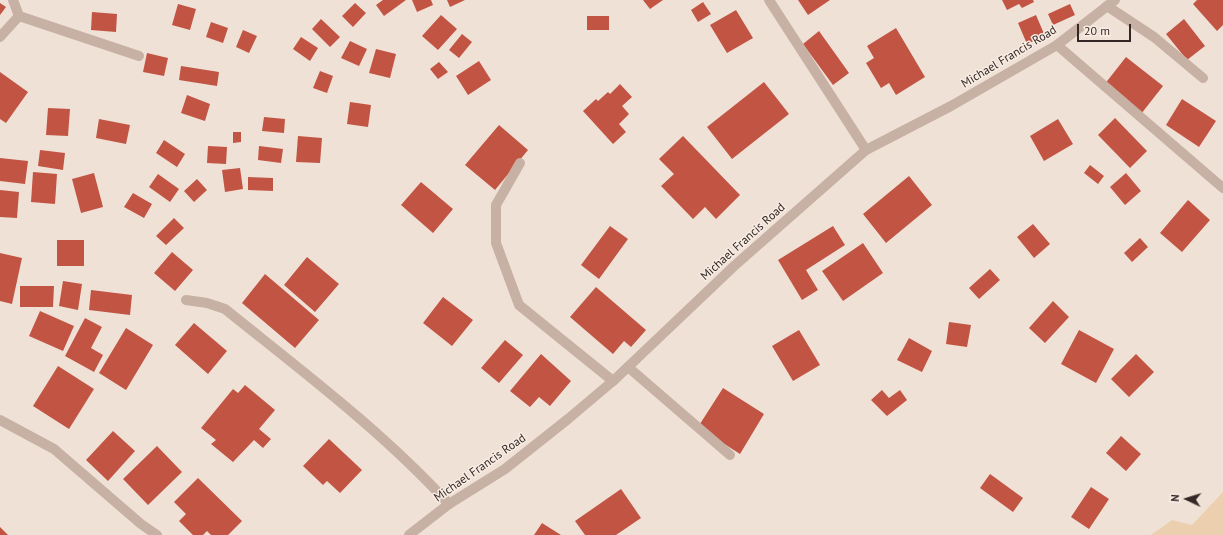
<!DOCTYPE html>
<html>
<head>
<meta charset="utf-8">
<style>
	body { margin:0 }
	#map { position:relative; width:1223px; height:535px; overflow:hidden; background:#f0e1d7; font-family:"PT Sans",sans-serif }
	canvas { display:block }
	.north { position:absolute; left:1167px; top:479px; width:40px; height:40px; -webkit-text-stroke:3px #f8ece3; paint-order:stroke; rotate:274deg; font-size:11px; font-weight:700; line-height:16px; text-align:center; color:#332825 }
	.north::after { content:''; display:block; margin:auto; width:14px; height:18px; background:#332825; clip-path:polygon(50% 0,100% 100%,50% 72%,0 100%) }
	.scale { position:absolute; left:1077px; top:24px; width:54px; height:18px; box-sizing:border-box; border:2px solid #332825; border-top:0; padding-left:5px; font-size:12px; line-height:14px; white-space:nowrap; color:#332825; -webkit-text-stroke:3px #f8ece3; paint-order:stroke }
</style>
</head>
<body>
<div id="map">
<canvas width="1223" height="535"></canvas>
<div class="north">N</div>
<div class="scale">20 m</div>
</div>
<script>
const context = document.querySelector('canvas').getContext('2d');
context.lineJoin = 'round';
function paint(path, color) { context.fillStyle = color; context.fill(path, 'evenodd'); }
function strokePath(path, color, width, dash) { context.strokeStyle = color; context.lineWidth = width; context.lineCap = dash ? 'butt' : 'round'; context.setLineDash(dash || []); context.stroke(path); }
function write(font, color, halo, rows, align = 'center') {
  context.font = font + ' "PT Sans",sans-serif'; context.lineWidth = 3; context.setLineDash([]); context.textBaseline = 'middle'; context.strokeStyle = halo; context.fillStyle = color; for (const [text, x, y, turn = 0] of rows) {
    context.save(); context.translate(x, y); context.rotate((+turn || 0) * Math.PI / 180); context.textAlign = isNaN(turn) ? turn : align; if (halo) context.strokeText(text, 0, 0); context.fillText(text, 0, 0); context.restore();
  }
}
const sand = new Path2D(`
	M 1223,492 L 1223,535 L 1151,535 L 1172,520 L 1192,525 Z`);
const building = new Path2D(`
	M 383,0 L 406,0 L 384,16 L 376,5 Z
	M 412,0 L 431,0 L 433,5 L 417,12 Z
	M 447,0 L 465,0 L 450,7 Z
	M 643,0 L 663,0 L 650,9 Z
	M 798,0 L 830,0 L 808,15 Z
	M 1002,0 L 1033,0 L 1034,2 L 1022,8 L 1019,4 L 1007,10 Z
	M 1197,0 L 1223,0 L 1223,25 L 1217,31 L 1193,4 Z
	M 703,2 L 711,14 L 698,22 L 691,10 Z
	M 0,3 L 6,7 L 0,15 Z
	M 355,3 L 366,13 L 353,27 L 342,16 Z
	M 178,4 L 196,9 L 190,30 L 172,25 Z
	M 1070,4 L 1075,15 L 1053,25 L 1048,14 Z
	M 736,10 L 753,38 L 727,53 L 710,25 Z
	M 92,12 L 117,14 L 116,32 L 91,30 Z
	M 441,15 L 457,29 L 438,50 L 422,36 Z
	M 1036,15 L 1045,36 L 1027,44 L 1018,23 Z
	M 587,16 L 609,16 L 609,30 L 587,30 Z
	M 321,19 L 340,37 L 330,47 L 312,29 Z
	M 1184,19 L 1205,46 L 1187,60 L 1166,34 Z
	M 211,22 L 228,28 L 223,43 L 206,37 Z
	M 896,28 L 925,77 L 896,95 L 889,83 L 881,88 L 866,63 L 874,58 L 867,46 Z
	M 243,30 L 257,36 L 249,53 L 236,47 Z
	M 819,31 L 849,73 L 833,85 L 803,44 Z
	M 462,34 L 472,42 L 459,58 L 449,50 Z
	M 301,37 L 318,48 L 310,61 L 293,49 Z
	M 350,41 L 367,49 L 359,66 L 341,58 Z
	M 376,49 L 396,54 L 390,78 L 369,73 Z
	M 147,53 L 168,58 L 164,76 L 143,72 Z
	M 1126,57 L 1163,86 L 1141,114 L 1104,85 Z
	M 479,61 L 491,80 L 468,95 L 456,76 Z
	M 439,62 L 448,72 L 438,79 L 430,69 Z
	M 181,66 L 219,72 L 217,86 L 179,80 Z
	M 320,71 L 333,76 L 327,93 L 313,88 Z
	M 0,72 L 28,92 L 6,123 L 0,119 Z
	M 764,82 L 789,114 L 732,159 L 707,127 Z
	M 620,84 L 632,97 L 622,106 L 629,114 L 619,124 L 626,132 L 613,144 L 583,111 L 596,99 L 598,101 L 608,92 L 610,94 Z
	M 187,95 L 210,104 L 205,121 L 181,113 Z
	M 1182,99 L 1216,121 L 1199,147 L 1166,125 Z
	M 350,102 L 371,105 L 368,127 L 347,124 Z
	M 48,108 L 70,109 L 68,136 L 46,135 Z
	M 264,117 L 285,119 L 284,133 L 262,131 Z
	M 1115,118 L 1147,151 L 1130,168 L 1098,135 Z
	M 99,119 L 130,125 L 126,144 L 96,138 Z
	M 1058,119 L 1073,144 L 1044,161 L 1030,136 Z
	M 499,125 L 528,150 L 495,190 L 465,165 Z
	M 233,132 L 241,132 L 241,142 L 233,143 Z
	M 298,136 L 322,138 L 320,163 L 296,162 Z
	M 683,136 L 740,195 L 716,219 L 705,207 L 693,219 L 661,186 L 674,174 L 659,159 Z
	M 164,140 L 185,154 L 177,167 L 156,153 Z
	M 208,146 L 227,147 L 226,164 L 207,163 Z
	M 259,146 L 283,149 L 281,163 L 258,160 Z
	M 40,150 L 65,153 L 63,170 L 38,166 Z
	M 0,158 L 28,161 L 25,184 L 0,181 Z
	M 1090,165 L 1104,176 L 1098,184 L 1084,173 Z
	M 240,168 L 243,189 L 225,192 L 222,170 Z
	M 33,172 L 57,174 L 55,204 L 31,202 Z
	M 94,173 L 103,207 L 81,213 L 72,179 Z
	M 1126,173 L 1141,191 L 1125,205 L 1110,187 Z
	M 158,174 L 179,189 L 170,202 L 149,187 Z
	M 909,176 L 932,205 L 886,243 L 863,214 Z
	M 248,177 L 273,178 L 273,191 L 248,190 Z
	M 197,179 L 207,190 L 194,202 L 184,191 Z
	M 421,182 L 453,209 L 433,233 L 401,205 Z
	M 0,190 L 19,192 L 17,218 L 0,217 Z
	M 133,193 L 152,204 L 144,218 L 124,207 Z
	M 1188,200 L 1210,220 L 1182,252 L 1160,233 Z
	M 174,218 L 184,228 L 166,245 L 156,236 Z
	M 1033,224 L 1050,244 L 1034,258 L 1017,237 Z
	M 610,226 L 628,239 L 599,279 L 581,265 Z
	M 833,226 L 845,245 L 806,270 L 818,290 L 802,300 L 778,260 Z
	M 1140,238 L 1148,247 L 1132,262 L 1124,253 Z
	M 57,240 L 84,240 L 84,266 L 57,266 Z
	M 863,243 L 883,273 L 843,301 L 822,271 Z
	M 172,252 L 193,270 L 175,291 L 154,273 Z
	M 0,253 L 22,258 L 12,304 L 0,301 Z
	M 307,257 L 339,284 L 315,312 L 284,285 Z
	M 990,269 L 1000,280 L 979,299 L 969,288 Z
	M 265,274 L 319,320 L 295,348 L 242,303 Z
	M 63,281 L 82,284 L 78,310 L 59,306 Z
	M 20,286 L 54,286 L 53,307 L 20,307 Z
	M 596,287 L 646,330 L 631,347 L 624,341 L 613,354 L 570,317 Z
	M 91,290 L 132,295 L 130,315 L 89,310 Z
	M 443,297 L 473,320 L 452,346 L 423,323 Z
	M 1053,301 L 1069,317 L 1045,343 L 1029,328 Z
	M 40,311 L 74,326 L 63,351 L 29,336 Z
	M 85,318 L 102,327 L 91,348 L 103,355 L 94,372 L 65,356 Z
	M 949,322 L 971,325 L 967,347 L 946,344 Z
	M 194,323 L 227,351 L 208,374 L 175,345 Z
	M 126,328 L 153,345 L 126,390 L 99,373 Z
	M 799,330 L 820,365 L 793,381 L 772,346 Z
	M 1079,330 L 1114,349 L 1096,383 L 1061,364 Z
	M 909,338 L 932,351 L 922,372 L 897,360 Z
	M 505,340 L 523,355 L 499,383 L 481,368 Z
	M 541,354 L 571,381 L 550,406 L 539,397 L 530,407 L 510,391 Z
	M 1136,354 L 1154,372 L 1129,397 L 1111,379 Z
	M 58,366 L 94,389 L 69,429 L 33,406 Z
	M 245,385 L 275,410 L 259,429 L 271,439 L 263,448 L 254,440 L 233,462 L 211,444 L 216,440 L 201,428 L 233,389 L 238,393 Z
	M 723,388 L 764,414 L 740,454 L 698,427 Z
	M 882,390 L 889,398 L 900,390 L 907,400 L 887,416 L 871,400 Z
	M 113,431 L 135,451 L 108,481 L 86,460 Z
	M 1121,436 L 1141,454 L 1126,471 L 1106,453 Z
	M 329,439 L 362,470 L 340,493 L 327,481 L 323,485 L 303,466 Z
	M 157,446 L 182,472 L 148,505 L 123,479 Z
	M 990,474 L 1023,498 L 1013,512 L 980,488 Z
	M 198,478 L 242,521 L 228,535 L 211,535 L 207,531 L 203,535 L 193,535 L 179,521 L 186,514 L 174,502 Z
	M 1091,487 L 1109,499 L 1089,529 L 1071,517 Z
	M 621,489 L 641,518 L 616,535 L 585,535 L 575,521 Z
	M 542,523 L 561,535 L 534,535 Z
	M 0,527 L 8,535 L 0,535 Z`);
const service = new Path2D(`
	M 1107,6 L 1154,37 L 1203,78`);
const minor = new Path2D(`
	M 13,0 L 19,16 L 139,56
	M 769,0 L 866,150
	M 0,37 L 19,16
	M 1057,45 L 1223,188
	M 520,163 L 496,205 L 496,243 L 519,305 L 613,381
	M 186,300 L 207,303 L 225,309 C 302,371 382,431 449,504
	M 628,367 L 730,455
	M 0,420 L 54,449 L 141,524 L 157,535`);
const tertiary = new Path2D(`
	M 409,535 L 449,504 L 505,469 L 568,419 L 613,381 L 733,267 L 866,150 L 951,106 L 1057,45 L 1115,0`);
const streetNames = [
	["Michael Francis Road",1009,57,-31],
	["Michael Francis Road",743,242,-42],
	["Michael Francis Road",480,468,-35]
];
paint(sand, '#ebcfae');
paint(building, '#c25443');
strokePath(service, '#c7b0a4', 10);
strokePath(minor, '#c7b0a4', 10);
strokePath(tertiary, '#c7b0a4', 10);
write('12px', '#332825', '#f8ece3', streetNames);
</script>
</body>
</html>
